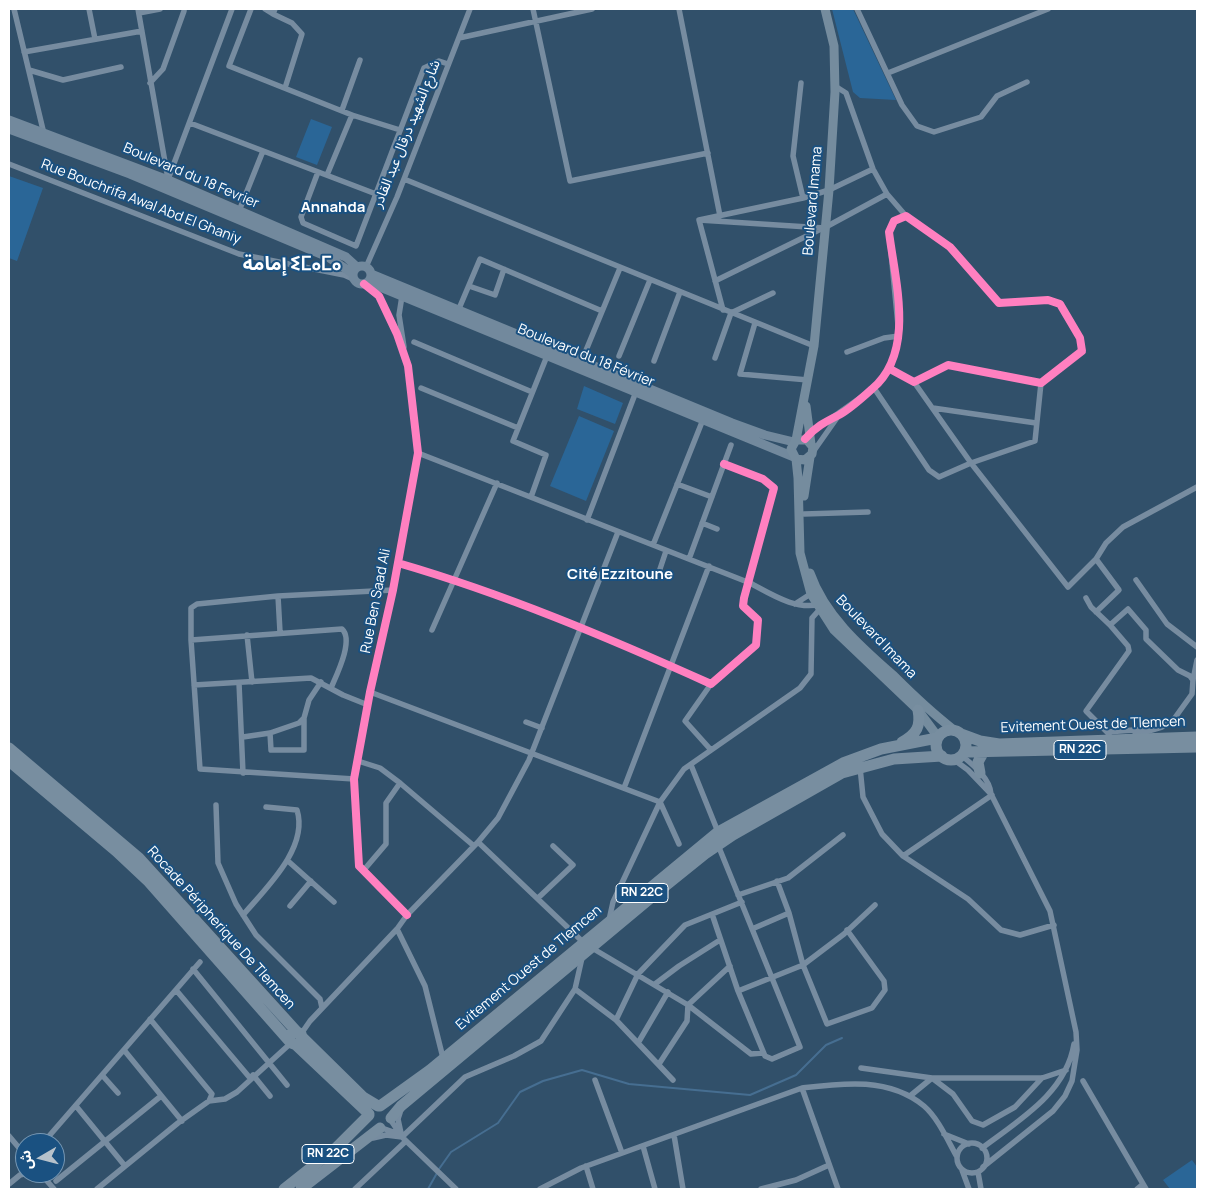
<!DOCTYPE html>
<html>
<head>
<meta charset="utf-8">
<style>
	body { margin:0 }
	#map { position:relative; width:1206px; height:1198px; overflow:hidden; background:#31506a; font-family:Manrope,"Noto Sans Arabic",sans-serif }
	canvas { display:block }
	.frame { position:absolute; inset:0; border:10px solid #fff; pointer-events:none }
	.north { position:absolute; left:15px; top:1133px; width:50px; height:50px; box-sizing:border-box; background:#1a5181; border:1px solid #7697b3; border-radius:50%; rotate:262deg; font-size:14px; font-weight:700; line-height:20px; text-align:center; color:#fff }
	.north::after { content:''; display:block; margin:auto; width:18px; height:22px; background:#b7c2cb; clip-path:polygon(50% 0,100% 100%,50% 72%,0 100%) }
</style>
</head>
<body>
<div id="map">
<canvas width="1206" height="1198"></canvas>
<div class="frame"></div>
<div class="north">ش</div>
</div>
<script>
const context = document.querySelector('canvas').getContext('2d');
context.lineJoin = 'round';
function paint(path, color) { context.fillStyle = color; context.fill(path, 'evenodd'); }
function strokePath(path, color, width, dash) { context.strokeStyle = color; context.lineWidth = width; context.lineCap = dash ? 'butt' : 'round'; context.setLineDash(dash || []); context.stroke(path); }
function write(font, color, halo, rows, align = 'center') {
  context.font = font + ' Manrope,"Noto Sans Arabic","Noto Sans Tifinagh",sans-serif'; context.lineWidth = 4; context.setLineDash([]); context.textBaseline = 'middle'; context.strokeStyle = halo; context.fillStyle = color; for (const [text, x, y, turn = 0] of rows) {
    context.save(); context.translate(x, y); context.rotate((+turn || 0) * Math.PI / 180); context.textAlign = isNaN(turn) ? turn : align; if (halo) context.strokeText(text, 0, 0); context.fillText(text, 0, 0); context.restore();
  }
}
const green = new Path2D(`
	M 832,9 L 853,9 L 896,100 L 860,98 L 853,92 Z
	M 311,119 L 332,127 L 317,165 L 296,157 Z
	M 9,176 L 43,188 L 17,261 L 9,258 Z
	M 584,386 L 623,403 L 615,424 L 577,409 Z
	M 579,416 L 614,431 L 586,501 L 550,486 Z
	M 1192,1160 L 1197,1167 L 1197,1189 L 1170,1189 L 1163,1180 Z`);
const stream = new Path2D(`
	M 439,1169 L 451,1152 L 498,1123 L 520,1092 L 543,1081 L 582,1070 L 629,1084 L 750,1095 L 796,1075 L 826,1045 L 842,1038
	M 428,1189 L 437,1173`);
const street = new Path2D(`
	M 14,9 L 44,134
	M 89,9 L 95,39
	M 138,9 L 168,179
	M 251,9 L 229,66 L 352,115 L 400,130
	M 265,9 L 273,14 L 275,9
	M 533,9 L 570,181 L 708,153
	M 679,9 L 720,216
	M 857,9 L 902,105 L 917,126 L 934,132 L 981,117 L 997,96 L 1027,82
	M 139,13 L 160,9
	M 273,14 L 292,23 L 302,34 L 285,88
	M 459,38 L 592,9
	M 24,52 L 142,31
	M 29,70 L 63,80 L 121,67
	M 888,73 L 1048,9
	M 150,83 L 163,69 L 184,11
	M 801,83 L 793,156 L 803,198
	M 835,86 L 846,93 L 873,169 L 887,194 L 906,216
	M 342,110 L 360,60
	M 190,123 L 376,194
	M 9,164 L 239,254 L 344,275 L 353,279
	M 873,169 L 829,190 L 803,198 L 699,220 L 824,228 L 887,194
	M 318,172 L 301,217 L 303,223 L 356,246 L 424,68 L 439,61 L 448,64
	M 327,175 L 352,115
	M 404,179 L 814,346
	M 167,182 L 232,9
	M 239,211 L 263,151
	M 699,220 L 723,310
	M 366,267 L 397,197 L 470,9
	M 715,281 L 823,228
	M 364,284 L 379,296 L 397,334 L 408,366 L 418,453 L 393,590 L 370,692 L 354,779 L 359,866 L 407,915
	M 469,286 L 495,295 L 504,269
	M 402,296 L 399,315 L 404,347
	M 458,311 L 480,259 L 602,311
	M 755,323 L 740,374 L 808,380
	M 414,342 L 532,392
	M 847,352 L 884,338 L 899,336
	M 619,356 L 650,280
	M 715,358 L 731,313 L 773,293
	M 582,360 L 620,268
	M 654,361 L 680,292
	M 914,382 L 971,463 L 1068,587 L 1096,559 L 1106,543 L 1123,527 L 1197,487
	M 421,388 L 518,428
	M 874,388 L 929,470 L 939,477 L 971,463 L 1035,441 L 1041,383
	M 933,408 L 1036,423
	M 809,434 L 874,388 L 890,369 L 899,336 L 889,232 L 894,221 L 906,216 L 950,247 L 999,303 L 1048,300 L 1060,304 L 1080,338 L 1082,351 L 1041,383 L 948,365 L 914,382 L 890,369
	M 813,452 L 839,415
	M 418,453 L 750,583 C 771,594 796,611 821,604
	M 677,484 L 712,497
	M 531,497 L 546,455 L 513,441 L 547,356
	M 804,514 L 868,512
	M 587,520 L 637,389
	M 702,523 L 717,529
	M 653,545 L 704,417
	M 689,559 L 731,445
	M 398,563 C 505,594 609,638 711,684 L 756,645 L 758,620 L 743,606 L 744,598 L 774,488 L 763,479 L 724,464
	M 659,572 L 666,551
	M 1136,580 L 1167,624 L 1197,647
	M 278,596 L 280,632
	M 1086,598 L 1091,607 L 1110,625
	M 795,604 L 812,593
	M 1096,612 L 1119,590 L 1096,559
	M 432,630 L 497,483
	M 247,635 L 252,682
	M 191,640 L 342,629 C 354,640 337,674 331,688
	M 239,683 L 243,773
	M 194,685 L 311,678 L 343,695 L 368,705
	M 370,692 L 660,802 L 613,902 L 609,920
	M 526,722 L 542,728
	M 1107,732 L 1147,729
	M 270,733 L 271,750 L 304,750 L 304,718
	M 1135,735 L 1162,727 L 1174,719 L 1192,694 L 1193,680 L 1197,660
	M 243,737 L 270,733 L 299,723 L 304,718 L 309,700 L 321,682
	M 1110,739 L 1109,734 L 1086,711 L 1129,651 L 1128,646 L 1110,625 L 1128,609 L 1146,630 L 1146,639 L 1178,670 L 1190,676 L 1193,680
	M 711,750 L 685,721 L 711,684
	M 961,755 C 973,765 990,778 991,794 L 1050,911 L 1076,1032 L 1077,1050 L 1072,1081 L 1065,1096 L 1053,1111 L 983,1167
	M 953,759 L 968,770 L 991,794
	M 358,761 L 380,768 L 400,783 L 386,803 L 386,844 L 363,871
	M 691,765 L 718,832
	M 860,767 L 863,797 L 882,834 L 903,856 L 968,899 L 1001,930 L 1020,935 L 1054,925
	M 354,779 L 200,769 L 191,640 L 191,608 L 197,604 L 278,596 L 393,590
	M 400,783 L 474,846
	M 624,788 L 709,566
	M 216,805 L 218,863 L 236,904 L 256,935 L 320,999 L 322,1008
	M 478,842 L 584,943
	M 679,844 L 660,802 L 684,769 L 800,688 L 811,674 L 812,618 L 820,609
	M 903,856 L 992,795
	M 288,861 L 334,902
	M 777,881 L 789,913 L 803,965 L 827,1024 L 872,1008 L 885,990 L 884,981 L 847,930
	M 738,895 L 788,878 L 843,835
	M 538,898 L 573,865 L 553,846
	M 290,906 L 311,881
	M 712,914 L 738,991 L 765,1056 L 772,1059 L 800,1047 L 718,845
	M 243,915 C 265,889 309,848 297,810 L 266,807
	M 397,929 L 425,986 L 443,1058
	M 752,929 L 789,913
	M 592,948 L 688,1005 L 751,1054 L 763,1053
	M 582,958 L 575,989 L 616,1020 L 673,1080
	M 193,969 L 287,1085
	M 655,984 L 679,966 L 720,940
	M 176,990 L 250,1078
	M 738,991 L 803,965 L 844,934 L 875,905
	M 150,1019 L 212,1094 L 209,1101
	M 616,1020 L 638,974 L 685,925 L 742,902
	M 301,1034 L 310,1021 L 397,929 L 407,915 L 478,842 L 498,818 L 529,760 L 618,532
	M 638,1043 L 668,992
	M 124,1050 L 182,1121
	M 659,1064 L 687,1021 L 688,1005 L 730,966
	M 861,1068 L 932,1078 L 1042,1078 L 1066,1070
	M 102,1075 L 118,1093
	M 253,1075 L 270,1096
	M 595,1080 L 622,1153
	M 1083,1081 L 1146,1189
	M 802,1088 L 838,1189
	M 910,1096 L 932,1078 L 953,1094 L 972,1121 L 983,1125 L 1015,1107 L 1042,1078
	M 76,1106 L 125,1166
	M 400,1113 L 398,1119 L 401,1133
	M 390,1119 L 402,1137 L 456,1189
	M 382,1128 L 399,1134
	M 944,1134 L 969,1144
	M 674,1135 L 683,1189
	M 9,1136 L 25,1155
	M 402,1137 L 465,1077 L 514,1056 L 541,1041 L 575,989
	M 373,1138 L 386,1135 L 402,1137
	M 43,1143 L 200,962
	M957 1158a15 15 0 1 1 30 0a15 15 0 1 1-30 0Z
	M 643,1146 L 655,1189
	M 982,1148 C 1019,1120 1066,1093 1074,1044
	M 586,1166 L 593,1189
	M 962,1170 L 969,1189
	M 978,1172 L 981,1189
	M 40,1173 L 54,1189
	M 56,1181 L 161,1096
	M 9,1184 L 20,1175 L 27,1173
	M 97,1189 L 178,1123 L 209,1101 L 225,1099 L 237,1092 L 291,1043
	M 355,1189 L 406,1141
	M 540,1189 L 581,1168 L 802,1088 C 843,1083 889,1077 924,1106 C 938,1118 948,1141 957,1157
	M 761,1189 L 796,1180 L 829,1165
	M 1137,1189 L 1143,1184`);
const secondary = new Path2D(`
	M 9,120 L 168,180 L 346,257 L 357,267
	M 9,129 L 130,174 L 328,257 L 352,273
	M353 275a9 9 0 1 1 18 0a9 9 0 1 1-18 0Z
	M 371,274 L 732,423 L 765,435 L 794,442
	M 368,282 L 794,457`);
const primary = new Path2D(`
	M 806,406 L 811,444
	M 796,440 L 814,346 L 829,190 L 835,92 L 834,46 L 825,9
	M 796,459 L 805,460 L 812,454 L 813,447 L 807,440 L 796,440 L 791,449 L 796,459 L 798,478 L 800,553 L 811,594 L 834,630 L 918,710 L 938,737
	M 804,496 L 810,457
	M 810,573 C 825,616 861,647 894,676 C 913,695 932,713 954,730`);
const highway = new Path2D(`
	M936 745a15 15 0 1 1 30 0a15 15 0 1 1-30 0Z
	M 961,734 L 980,741 L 999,744 L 1197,737
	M 902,742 C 917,734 921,726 918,710
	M 9,748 L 139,858 L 297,1032
	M 964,752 L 1197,747
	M 9,761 L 116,851 L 149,882 L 291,1043 L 296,1045 L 303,1040 L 301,1034 L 297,1032 L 291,1034 L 289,1039
	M 980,773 L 978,762 L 983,753
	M 303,1038 L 363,1097 L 378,1106
	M 296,1045 L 369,1114
	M 380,1106 L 430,1070 L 718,832 L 843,763 L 881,749 L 937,738
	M 391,1118 L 401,1106 L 659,891 L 705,854 L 733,835 L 842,773 L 894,759 L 942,756
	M 284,1189 L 337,1147 L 369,1115
	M 301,1189 L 380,1128`);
const cycleway = new Path2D(`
	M 364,284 L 379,296 L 397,334 L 408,366 L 418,453 L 393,590 L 370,692 L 354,779 L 359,866 L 407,915
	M 805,439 C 815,427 825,422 839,415 C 850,409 862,398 872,389 C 916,352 895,281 889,232 L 894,221 L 906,216 L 950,247 L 999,303 L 1048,300 L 1060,304 L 1080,338 L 1082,351 L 1041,383 L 948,365 L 914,382 L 890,369
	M 398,563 C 505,594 609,638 711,684 L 756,645 L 758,620 L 743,606 L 744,598 L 774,488 L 763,479 L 724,464`);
const shields = [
	[1080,750,52],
	[642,893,52],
	[328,1154,52]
];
const shieldNames = [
	["RN 22C",1080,750],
	["RN 22C",642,893],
	["RN 22C",328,1154]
];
const streetNames = [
	["شارع الشهيد درقال عبد القادر",407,134,-68],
	["Boulevard du 18 Fevrier",191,176,23],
	["Boulevard Imama",813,201,-85],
	["Rue Bouchrifa Awal Abd El Ghaniy",141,202,21],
	["Boulevard du 18 Février",586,356,22],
	["Rue Ben Saad Ali",376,601,-79],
	["Boulevard Imama",876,637,46],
	["Evitement Ouest de Tlemcen",1093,725,-2],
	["Rocade Péripherique De Tlemcen",221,928,48],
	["Evitement Ouest de Tlemcen",529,968,-40]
];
const neighbourhoodNames = [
	["Annahda",333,208],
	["Cité Ezzitoune",620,575]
];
const districtNames = [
	["إمامة ⵉⵎⴰⵎⴰ",292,265]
];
paint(green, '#2a6697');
strokePath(stream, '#466e91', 2);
strokePath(street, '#778ca0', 5.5);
strokePath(secondary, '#72899d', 9);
strokePath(primary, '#758c9e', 9);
strokePath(highway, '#788ea0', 11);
strokePath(cycleway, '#ff80c0', 8);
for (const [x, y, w] of shields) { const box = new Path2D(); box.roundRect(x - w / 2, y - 9.5, w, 19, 4); context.fillStyle = '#1a5181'; context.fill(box); strokePath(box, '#fff', 1); }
write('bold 12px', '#fff', null, shieldNames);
write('14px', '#fff', '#1a5181', streetNames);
write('bold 15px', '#fff', '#1a5181', neighbourhoodNames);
write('bold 19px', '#fff', '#1a5181', districtNames);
</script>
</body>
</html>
